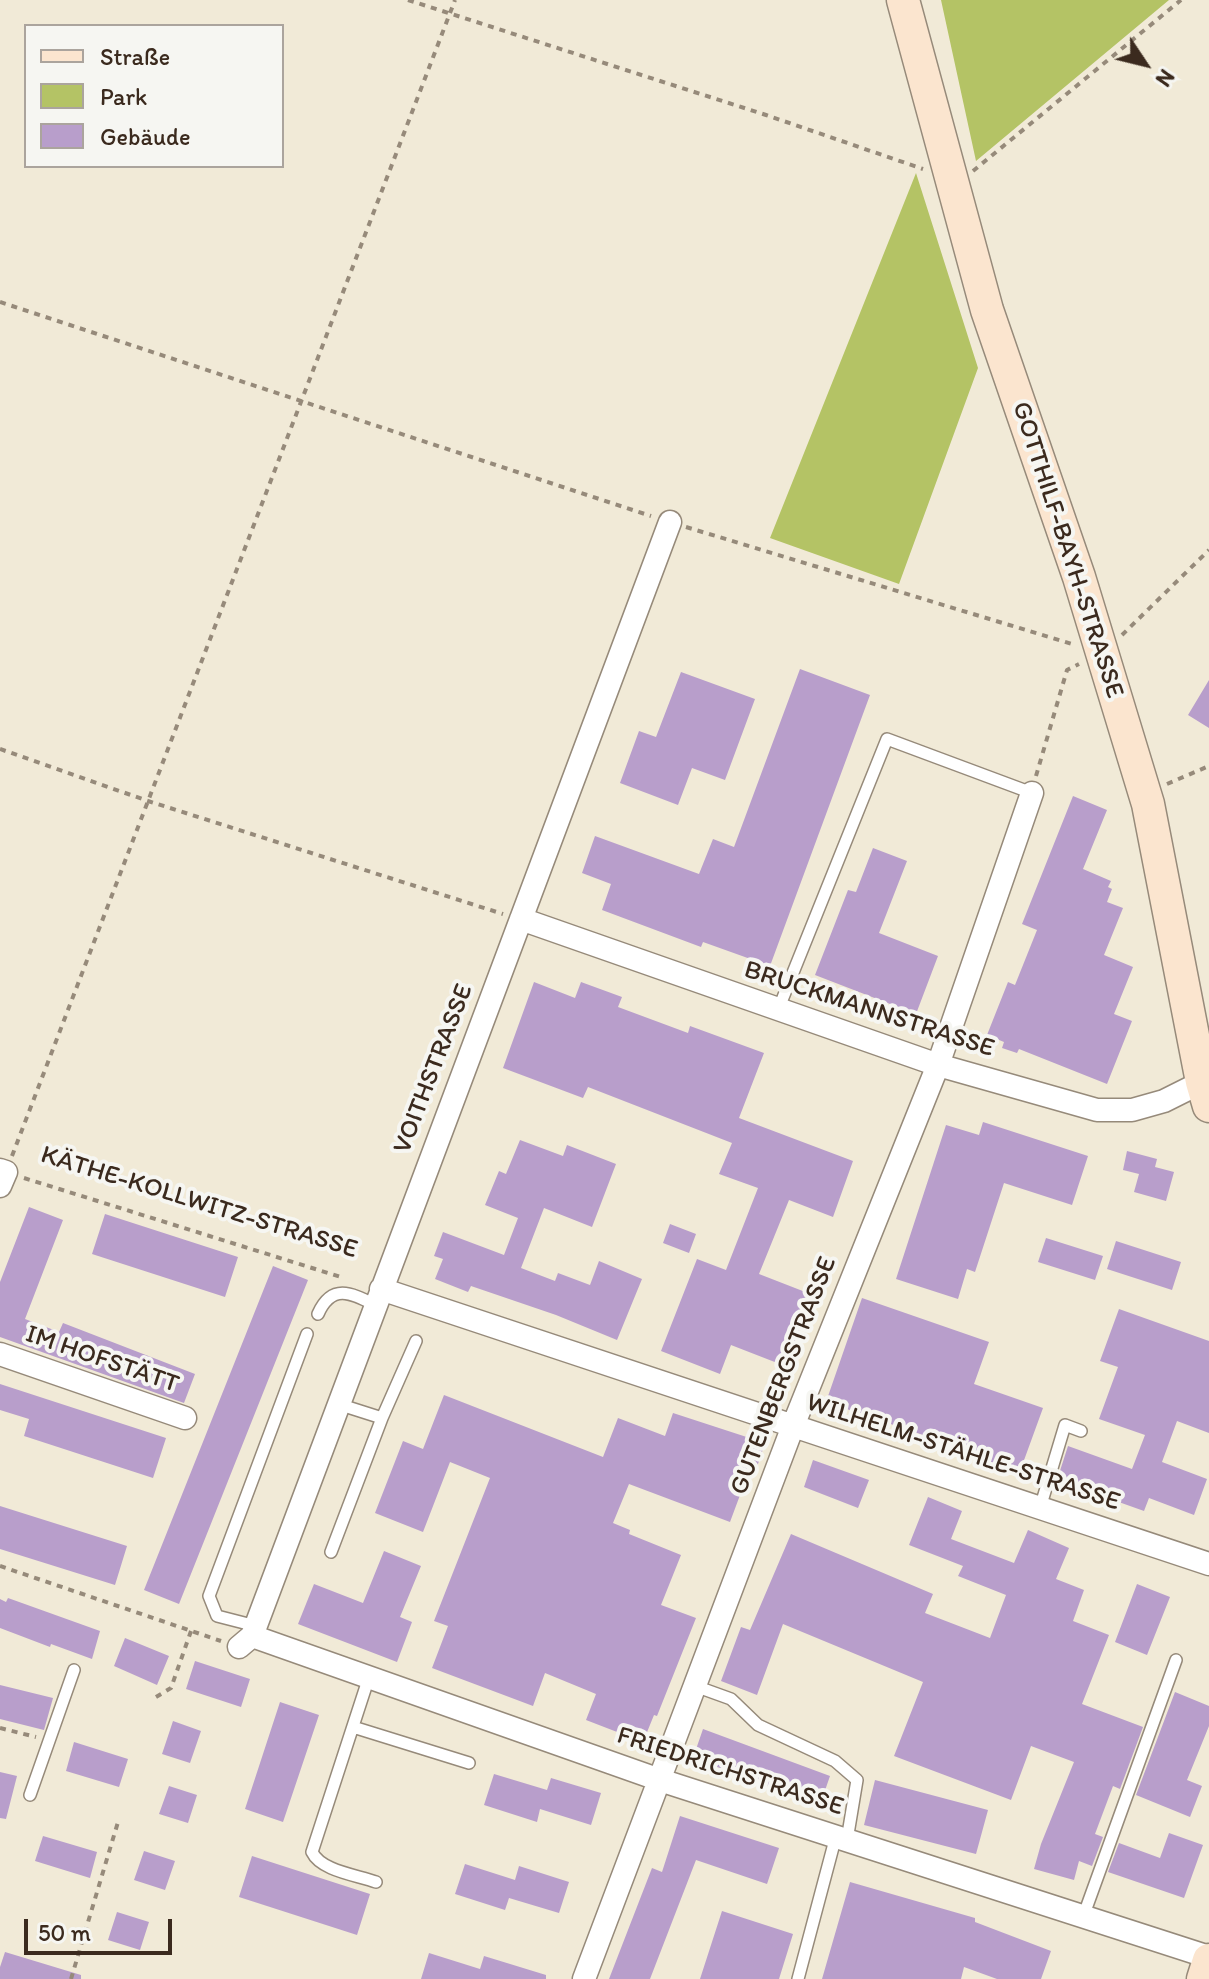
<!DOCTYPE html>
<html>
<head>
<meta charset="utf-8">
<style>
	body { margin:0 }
	#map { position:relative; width:1209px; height:1979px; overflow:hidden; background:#f1ead7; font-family:Itim,sans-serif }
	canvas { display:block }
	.legend { position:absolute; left:24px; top:24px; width:260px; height:144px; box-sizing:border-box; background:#f6f6f2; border:2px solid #aba49d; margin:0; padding:10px 14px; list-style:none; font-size:24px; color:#3b2a1e }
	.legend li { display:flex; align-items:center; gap:16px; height:40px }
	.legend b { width:40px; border:2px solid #aba49d }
	.north { position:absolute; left:1105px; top:24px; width:80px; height:80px; -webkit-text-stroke:6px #f6f6f2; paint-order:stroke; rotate:125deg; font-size:22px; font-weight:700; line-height:32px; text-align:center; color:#3b2a1e }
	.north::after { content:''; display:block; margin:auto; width:28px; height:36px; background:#3b2a1e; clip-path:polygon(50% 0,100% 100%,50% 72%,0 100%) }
	.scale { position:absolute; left:24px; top:1919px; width:148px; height:36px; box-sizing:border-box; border:4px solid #3b2a1e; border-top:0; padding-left:10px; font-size:24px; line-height:28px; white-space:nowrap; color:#3b2a1e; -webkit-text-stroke:6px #f6f6f2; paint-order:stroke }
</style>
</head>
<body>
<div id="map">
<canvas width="1209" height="1979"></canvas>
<ul class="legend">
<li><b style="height:10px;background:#fbe5cf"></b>Straße</li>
<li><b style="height:22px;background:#b4c365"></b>Park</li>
<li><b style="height:22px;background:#b89ecb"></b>Gebäude</li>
</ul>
<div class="north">N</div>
<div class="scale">50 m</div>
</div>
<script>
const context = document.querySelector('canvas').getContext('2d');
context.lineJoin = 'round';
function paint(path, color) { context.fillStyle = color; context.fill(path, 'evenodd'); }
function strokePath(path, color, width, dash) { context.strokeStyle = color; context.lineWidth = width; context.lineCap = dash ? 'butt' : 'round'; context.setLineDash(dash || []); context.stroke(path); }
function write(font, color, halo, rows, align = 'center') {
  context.font = font + ' Itim,sans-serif'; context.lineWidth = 8; context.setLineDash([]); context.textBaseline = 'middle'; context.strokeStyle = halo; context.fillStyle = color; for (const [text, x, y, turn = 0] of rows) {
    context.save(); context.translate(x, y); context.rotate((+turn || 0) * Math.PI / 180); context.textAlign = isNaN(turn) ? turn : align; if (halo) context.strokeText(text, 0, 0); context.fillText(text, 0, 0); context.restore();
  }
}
const green = new Path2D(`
	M 941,0 L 1169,0 L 976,161 Z
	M 916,173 L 978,368 L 899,584 L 770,538 Z`);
const building = new Path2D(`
	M 800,669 L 870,695 L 770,966 L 703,942 L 701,947 L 602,910 L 611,884 L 582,873 L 595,836 L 699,874 L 713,839 L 734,847 Z
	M 681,672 L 755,699 L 725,780 L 692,768 L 678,805 L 620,783 L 639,731 L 656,737 Z
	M 1209,680 L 1209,728 L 1188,715 Z
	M 1073,796 L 1107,810 L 1083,869 L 1111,881 L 1108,887 L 1112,889 L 1107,902 L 1123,908 L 1104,955 L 1133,967 L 1114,1014 L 1132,1021 L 1107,1084 L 1019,1049 L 1017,1053 L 1002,1048 L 1004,1042 L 987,1035 L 1008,982 L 1015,985 L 1037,930 L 1022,924 Z
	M 873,848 L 907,861 L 879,933 L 938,956 L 916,1014 L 815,975 L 848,890 L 856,892 Z
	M 534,982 L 575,998 L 581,982 L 622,997 L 618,1007 L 688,1033 L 690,1026 L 764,1053 L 739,1118 L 853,1161 L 833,1217 L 789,1200 L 759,1274 L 813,1295 L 785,1366 L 731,1345 L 720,1374 L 661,1351 L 697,1259 L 726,1270 L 758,1188 L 719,1174 L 732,1143 L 588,1087 L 583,1098 L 503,1068 Z
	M 983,1122 L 1088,1156 L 1072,1205 L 1004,1183 L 975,1272 L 967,1269 L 958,1299 L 896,1279 L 946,1125 L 979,1135 Z
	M 520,1140 L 563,1156 L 567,1145 L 616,1164 L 592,1227 L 544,1208 L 521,1268 L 555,1281 L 558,1273 L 590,1285 L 599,1261 L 642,1279 L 617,1340 L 556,1315 L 471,1286 L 468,1292 L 435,1279 L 443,1259 L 434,1256 L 443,1232 L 504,1255 L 518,1218 L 485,1205 L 499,1171 L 506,1174 Z
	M 1127,1151 L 1157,1159 L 1155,1167 L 1174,1172 L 1166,1201 L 1134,1192 L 1139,1174 L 1123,1170 Z
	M 29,1207 L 63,1220 L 25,1319 L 59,1332 L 63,1323 L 195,1374 L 184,1403 L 0,1337 L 0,1282 Z
	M 105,1214 L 238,1257 L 225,1297 L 92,1254 Z
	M 670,1224 L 696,1234 L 689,1253 L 663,1243 Z
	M 1046,1238 L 1103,1256 L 1095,1280 L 1038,1262 Z
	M 1116,1241 L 1181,1262 L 1172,1290 L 1107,1269 Z
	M 273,1266 L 308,1280 L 179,1604 L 144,1590 Z
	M 862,1298 L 989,1342 L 974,1384 L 1043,1408 L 1019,1474 L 968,1455 L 970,1451 L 826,1402 Z
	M 1119,1309 L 1209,1341 L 1209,1433 L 1177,1421 L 1162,1462 L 1207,1479 L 1194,1515 L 1149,1498 L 1144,1511 L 1057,1480 L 1068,1446 L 1132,1469 L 1145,1435 L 1099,1419 L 1118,1367 L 1100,1361 Z
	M 0,1384 L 166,1438 L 153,1478 L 24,1436 L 29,1419 L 0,1410 Z
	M 444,1395 L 603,1457 L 618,1418 L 665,1436 L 673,1413 L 765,1443 L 755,1473 L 749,1471 L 730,1522 L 629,1484 L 613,1523 L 630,1530 L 629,1534 L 681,1555 L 661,1605 L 696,1618 L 657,1716 L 654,1715 L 643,1742 L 586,1720 L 596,1694 L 545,1673 L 533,1706 L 432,1668 L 448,1626 L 434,1621 L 490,1478 L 450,1462 L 423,1532 L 375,1513 L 403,1441 L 423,1449 Z
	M 813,1460 L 869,1480 L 858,1508 L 804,1487 Z
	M 928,1497 L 962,1511 L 951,1539 L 1014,1563 L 1028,1530 L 1069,1548 L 1056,1579 L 1084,1590 L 1073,1621 L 1109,1635 L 1082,1704 L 1143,1727 L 1120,1789 L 1113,1786 L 1095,1834 L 1103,1837 L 1092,1866 L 1079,1861 L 1074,1880 L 1034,1869 L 1041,1844 L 1074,1762 L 1031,1746 L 1011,1800 L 894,1756 L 923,1682 L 783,1624 L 757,1695 L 721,1681 L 741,1627 L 750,1630 L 791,1534 L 933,1594 L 925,1613 L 990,1638 L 1006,1595 L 958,1576 L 963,1566 L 909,1545 Z
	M 0,1506 L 127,1546 L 115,1585 L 0,1549 Z
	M 384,1551 L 421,1566 L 400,1617 L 412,1622 L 397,1662 L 298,1624 L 314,1584 L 363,1603 Z
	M 1137,1584 L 1170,1597 L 1147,1655 L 1115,1642 Z
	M 8,1598 L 100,1631 L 92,1659 L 51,1644 L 50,1647 L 0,1628 L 0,1599 L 6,1602 Z
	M 125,1638 L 169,1656 L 157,1685 L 114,1666 Z
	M 195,1661 L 250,1679 L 241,1707 L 186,1689 Z
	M 0,1685 L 53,1698 L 44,1730 L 0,1719 Z
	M 1175,1692 L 1209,1706 L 1209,1726 L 1187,1780 L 1202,1786 L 1190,1817 L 1136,1795 Z
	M 280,1702 L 319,1715 L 283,1822 L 245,1809 Z
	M 173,1721 L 201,1731 L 190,1763 L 162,1754 Z
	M 703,1729 L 830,1776 L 820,1805 L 693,1758 Z
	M 74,1742 L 128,1759 L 119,1787 L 66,1771 Z
	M 0,1772 L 17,1776 L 6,1819 L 0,1818 Z
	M 494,1774 L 547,1790 L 551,1778 L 601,1793 L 591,1825 L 540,1809 L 537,1822 L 484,1805 Z
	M 875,1780 L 988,1810 L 976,1854 L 864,1825 Z
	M 169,1786 L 197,1795 L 188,1823 L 159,1814 Z
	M 680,1816 L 779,1848 L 767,1884 L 696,1860 L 650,1979 L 609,1979 L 652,1868 L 662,1872 Z
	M 1169,1833 L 1203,1845 L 1184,1898 L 1108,1872 L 1119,1843 L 1160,1858 Z
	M 43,1836 L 97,1852 L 90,1878 L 35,1861 Z
	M 144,1851 L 175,1861 L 165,1890 L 134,1880 Z
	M 252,1856 L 370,1894 L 357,1935 L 239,1897 Z
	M 465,1864 L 515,1880 L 519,1866 L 569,1882 L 559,1913 L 509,1898 L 505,1910 L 455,1894 Z
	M 850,1882 L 975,1918 L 975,1922 L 1051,1951 L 1041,1979 L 997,1979 L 964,1967 L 961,1979 L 822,1979 Z
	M 722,1911 L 793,1934 L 779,1979 L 700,1979 Z
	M 117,1912 L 149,1922 L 140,1950 L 108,1940 Z
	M 5,1952 L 81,1975 L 81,1979 L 0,1979 L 0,1967 Z
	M 429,1953 L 480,1969 L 484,1956 L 546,1975 L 546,1979 L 421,1979 Z`);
const path = new Path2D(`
	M 408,0 L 766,115 L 923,169
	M 973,171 L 1181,0
	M 0,302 L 651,516
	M 686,527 L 1072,644
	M 1122,635 L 1209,550
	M 0,749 L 148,801 L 503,914
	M 1036,776 L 1067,670 L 1079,664
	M 1167,784 L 1209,766
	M 12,1156 L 455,0
	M 24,1178 L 344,1278
	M 0,1566 L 221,1641
	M 156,1697 L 171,1688 L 191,1631
	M 0,1728 L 36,1737
	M 71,1979 L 118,1822`);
const lane = new Path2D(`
	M 778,1010 L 887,739 L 1032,793
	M 318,1314 C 332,1283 351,1293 375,1305
	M 382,1418 L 416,1341
	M 1040,1508 L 1065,1425 L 1081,1431
	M 331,1552 L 382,1418 L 338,1404
	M 256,1626 L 217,1616 L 209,1596 L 307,1334
	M 369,1677 L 312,1852 C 321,1871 357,1875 376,1882
	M 695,1686 L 731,1699 L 758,1725 L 835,1761 L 857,1780 L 847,1840
	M 353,1727 L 469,1763
	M 30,1795 L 74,1670
	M 1083,1917 L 1176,1660
	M 798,1979 L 836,1836`);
const street = new Path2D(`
	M 521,919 L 938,1065 L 1097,1110 L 1132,1110 L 1164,1101 L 1202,1082
	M 0,1170 L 6,1172 L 0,1186
	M 381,1289 L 1209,1564
	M 0,1354 L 185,1418
	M 252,1636 L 670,522
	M 239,1647 L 252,1636 L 660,1780 L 1209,1957
	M 584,1979 L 793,1426 L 938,1065 L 1032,793`);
const secondary = new Path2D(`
	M 903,0 L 987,310 L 1079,577 L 1148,804 L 1202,1082 L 1209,1106
	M 1203,1979 L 1209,1960`);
const streetNames = [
	["GOTTHILF-BAYH-STRASSE",1067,550,72],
	["BRUCKMANNSTRASSE",869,1010,18],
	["VOITHSTRASSE",434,1069,-69],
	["KÄTHE-KOLLWITZ-STRASSE",199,1203,17],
	["IM HOFSTÄTT",102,1360,19],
	["GUTENBERGSTRASSE",784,1376,-69],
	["WILHELM-STÄHLE-STRASSE",963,1453,18],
	["FRIEDRICHSTRASSE",730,1772,18]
];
paint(green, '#b4c365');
paint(building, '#b89ecb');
strokePath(lane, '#968a7a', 14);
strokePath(street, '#968a7a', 25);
strokePath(secondary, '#968a7a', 35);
strokePath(path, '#968a7a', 4, [6, 6]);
strokePath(lane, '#fff', 11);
strokePath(street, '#fff', 22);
strokePath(secondary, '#fbe5cf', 32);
write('26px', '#3b2a1e', '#f6f6f2', streetNames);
</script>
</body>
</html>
